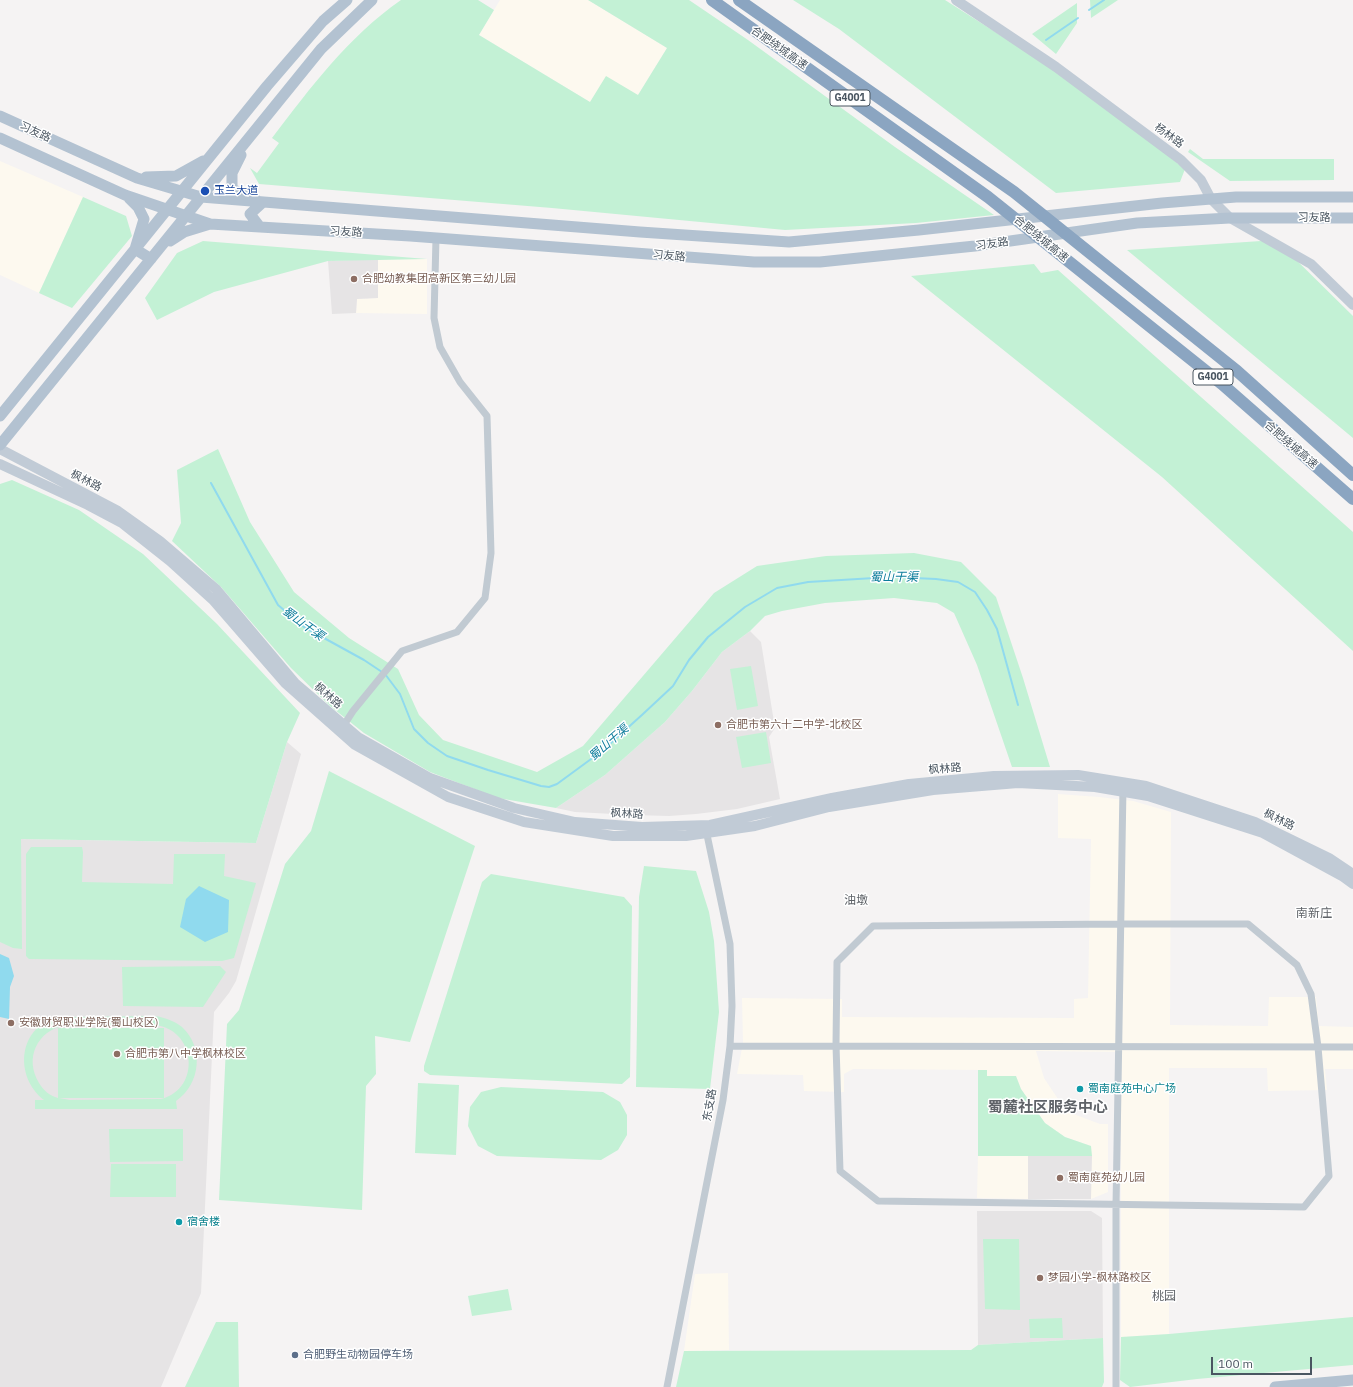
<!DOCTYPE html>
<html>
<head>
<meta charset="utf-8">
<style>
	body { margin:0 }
	#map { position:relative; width:1353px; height:1387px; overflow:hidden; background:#f5f3f3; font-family:"IBM Plex Sans",sans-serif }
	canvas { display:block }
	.scale { position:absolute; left:1211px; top:1357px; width:101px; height:18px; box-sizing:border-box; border:2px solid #4a5661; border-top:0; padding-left:5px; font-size:12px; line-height:14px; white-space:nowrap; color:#4a5661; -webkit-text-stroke:3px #fff; paint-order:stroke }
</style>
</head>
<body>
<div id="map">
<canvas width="1353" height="1387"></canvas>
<div class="scale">100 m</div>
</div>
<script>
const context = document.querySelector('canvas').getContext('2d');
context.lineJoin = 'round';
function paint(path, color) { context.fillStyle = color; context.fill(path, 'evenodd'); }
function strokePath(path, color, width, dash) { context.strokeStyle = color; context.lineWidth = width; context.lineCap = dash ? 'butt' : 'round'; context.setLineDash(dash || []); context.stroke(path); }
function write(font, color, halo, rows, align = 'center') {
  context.font = font + ' "IBM Plex Sans","Noto Sans SC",sans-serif'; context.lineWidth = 3; context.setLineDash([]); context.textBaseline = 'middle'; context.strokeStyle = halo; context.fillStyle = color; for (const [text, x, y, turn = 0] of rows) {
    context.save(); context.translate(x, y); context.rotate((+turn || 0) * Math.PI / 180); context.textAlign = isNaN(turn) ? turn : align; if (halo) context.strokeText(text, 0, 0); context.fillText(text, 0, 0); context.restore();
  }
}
const commercial = new Path2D(`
	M 500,0 L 588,0 L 667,48 L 638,95 L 590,102 L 479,35 Z
	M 0,161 L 83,197 L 39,293 L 0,275 Z
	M 378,259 L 427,259 L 427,314 L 356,313 L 357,299 L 378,298 Z
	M 1058,794 L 1099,797 L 1133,801 L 1171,812 L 1170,1025 L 1268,1026 L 1269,997 L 1316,997 L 1319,1026 L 1353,1027 L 1353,1069 L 1325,1069 L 1327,1090 L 1268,1091 L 1267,1068 L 1169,1068 L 1169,1334 L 1121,1337 L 1121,1052 L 1036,1051 L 1044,1078 L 1058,1099 L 1076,1115 L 1100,1124 L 1108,1124 L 1108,1192 L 1091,1199 L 1091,1146 L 1065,1137 L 1045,1123 L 1021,1089 L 1016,1076 L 987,1076 L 987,1070 L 853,1069 L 844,1074 L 844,1092 L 804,1091 L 803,1075 L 737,1074 L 743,1043 L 742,998 L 842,999 L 842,1017 L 1074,1018 L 1074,999 L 1088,998 L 1091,839 L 1058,838 Z
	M 978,1156 L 1028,1156 L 1028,1199 L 977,1198 Z
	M 728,1273 L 729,1350 L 684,1351 L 695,1274 Z`);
const education = new Path2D(`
	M 378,259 L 378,298 L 357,299 L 356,313 L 332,314 L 328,261 Z
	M 750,631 L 761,642 L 775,728 L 769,737 L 780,799 L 737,809 L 696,814 L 669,816 L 633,815 L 575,812 L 556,808 L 605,775 L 665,722 L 692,691 L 722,652 Z
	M 287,742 L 301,754 L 236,981 L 229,993 L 214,1012 L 201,1293 L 161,1387 L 0,1387 L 0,759 L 21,839 L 256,843 Z
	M 1028,1156 L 1092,1156 L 1091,1199 L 1028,1199 Z
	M 977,1211 L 1091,1211 L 1102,1218 L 1103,1338 L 978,1345 Z`);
const green = new Path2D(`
	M 401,0 L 478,0 L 494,10 L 479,35 L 590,102 L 606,76 L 638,95 L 667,48 L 588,0 L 689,0 L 748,40 L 895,147 L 994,215 L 916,223 L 785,230 L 552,208 L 259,184 L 250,168 L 257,173 L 279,143 L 272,138 C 311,87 348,37 401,0 Z
	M 793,0 L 945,0 L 1074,82 L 1185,169 L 1180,182 L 1056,193 L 839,29 Z
	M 1090,0 L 1118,0 L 1091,18 Z
	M 1077,3 L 1077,23 L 1056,54 L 1032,34 Z
	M 1190,149 L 1203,159 L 1334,159 L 1334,180 L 1230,181 L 1188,152 Z
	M 83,197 L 126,216 L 132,236 L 72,308 L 39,293 Z
	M 1276,240 L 1353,316 L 1353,438 L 1127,250 Z
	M 203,241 L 427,259 L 328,261 L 214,292 L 157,320 L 145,298 L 177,253 Z
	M 1034,264 L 1041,273 L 1058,270 L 1353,532 L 1353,651 L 1162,477 L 911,276 Z
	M 218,449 L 250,522 L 294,592 L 349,638 L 398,669 L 419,715 L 443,740 L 537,772 L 583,746 L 714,593 L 757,566 L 826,556 L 914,553 L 961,562 L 996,597 L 1023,678 L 1050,767 L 1012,767 L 977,665 L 954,613 L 937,603 L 894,598 L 825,603 L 782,611 L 765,616 L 750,631 L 722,652 L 692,691 L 665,722 L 605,775 L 556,808 L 498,798 L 430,772 L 364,733 L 330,706 L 291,668 L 221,587 L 172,541 L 181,523 L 177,470 Z
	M 12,480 L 79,510 L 143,554 L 217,624 L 300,713 L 287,742 L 256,843 L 21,839 L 22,949 L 13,948 L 0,942 L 0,484 Z
	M 751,666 L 758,706 L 737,710 L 730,669 Z
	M 766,732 L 771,763 L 742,768 L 736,737 Z
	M 329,771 L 475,846 L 410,1042 L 375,1036 L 376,1074 L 366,1086 L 362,1210 L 219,1200 L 227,1024 L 239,1010 L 285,864 L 311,831 Z
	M 31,847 L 82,847 L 83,852 L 82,882 L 173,884 L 174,854 L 225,854 L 224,876 L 256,883 L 234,958 L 222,961 L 29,959 L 26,956 L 26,854 Z
	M 644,866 L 696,871 L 709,912 L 714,941 L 719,1012 L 710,1089 L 636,1087 L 639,897 Z
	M 491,874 L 624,897 L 632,906 L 630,1077 L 622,1084 L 430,1075 L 424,1071 L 424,1066 L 482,882 Z
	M 220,966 L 226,972 L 203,1007 L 123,1006 L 122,967 Z
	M 156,1016 C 165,1018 175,1021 182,1027 C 204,1047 201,1084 176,1101 L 177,1109 L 35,1109 L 35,1100 L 44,1100 C 13,1076 18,1024 61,1017 ZM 65,1025 L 154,1025 C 196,1028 202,1089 161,1099 L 70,1100 L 59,1098 L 164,1098 L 164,1028 L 58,1028 L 58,1098 C 50,1096 43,1090 39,1083 C 24,1058 37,1031 65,1025 Z
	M 978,1070 L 987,1070 L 987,1076 L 1016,1076 L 1021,1089 L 1045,1123 L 1065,1137 L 1091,1146 L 1092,1156 L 978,1156 Z
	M 418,1083 L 459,1085 L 456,1155 L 415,1153 Z
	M 501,1087 L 603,1092 L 620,1102 L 627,1115 L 627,1135 L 618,1150 L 601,1160 L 497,1156 L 478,1146 L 468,1126 L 470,1107 L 481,1092 Z
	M 109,1129 L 183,1129 L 183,1161 L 110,1162 Z
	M 111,1164 L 176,1164 L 176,1197 L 110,1197 Z
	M 983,1239 L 1019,1239 L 1020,1310 L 985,1309 Z
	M 508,1289 L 512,1310 L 472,1316 L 468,1296 Z
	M 1353,1317 L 1353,1365 L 1197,1379 L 1130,1387 L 1120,1380 L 1121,1337 L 1169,1334 Z
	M 1062,1318 L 1063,1338 L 1030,1338 L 1029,1319 Z
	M 216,1322 L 238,1322 L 239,1387 L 185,1387 Z
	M 1103,1338 L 1104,1382 L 1102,1387 L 676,1387 L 684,1351 L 971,1350 L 978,1345 Z`);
const water = new Path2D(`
	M 199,886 L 229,900 L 228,932 L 205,942 L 180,927 L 186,899 Z
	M 0,954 L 9,958 L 14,976 L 10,987 L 9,1019 L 0,1017 Z`);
const stream = new Path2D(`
	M 1089,10 L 1104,0
	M 1046,40 L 1078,18
	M 211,483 L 278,605 L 304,627 L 364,660 L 382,672
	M 385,674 L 400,694 L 414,729 L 428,743 L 447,756 L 488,770 L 541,786 L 549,787 L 557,784 L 602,751 L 643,714 L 673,686 L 689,660 L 708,637 L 745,607 L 777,588 L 808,582 L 891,577 L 936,579 L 958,582 L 975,592 L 987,610 L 997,629 L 1018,705`);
const street = new Path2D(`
	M 342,728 L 353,711 L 402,651 L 457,632 L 485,598 L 491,553 L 487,416 L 460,382 L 440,347 L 434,318 L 436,238
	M 1120,924 L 1248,924 L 1297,965 L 1311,994 L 1318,1047 L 1329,1176 L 1304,1207 L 878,1201 L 840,1171 L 836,1045 L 837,962 L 873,926 Z
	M 730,1046 L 1353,1047
	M 667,1387 L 723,1100 L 730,1046 L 732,1006 L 730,944 L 706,830
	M 1116,1387 L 1116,1206 L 1123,787`);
const secondary = new Path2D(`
	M 956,0 L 1056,67 L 1181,160 L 1201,180 L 1211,199 L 1230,218 L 1311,264 L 1353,305
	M 0,449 L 118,511 L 160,541 L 216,589 L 295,683 L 358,737 L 430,778 L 514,808 L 575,822 L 642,827 L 710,825 L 832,798 L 909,784 L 994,776 L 1078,775 L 1146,786 L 1255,822 L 1329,858 L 1353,874
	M 0,464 L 88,505 L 122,523 L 170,561 L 213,600 L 285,683 L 355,745 L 448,797 L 524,822 L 613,836 L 686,836 L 755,826 L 829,807 L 933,790 L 1018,783 L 1095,787 L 1148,796 L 1263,833 L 1342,876 L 1353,884`);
const primary = new Path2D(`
	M 0,116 L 137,178 L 201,197 L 640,232 L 789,242 L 919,230 L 1162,203 L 1236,197 L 1353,197
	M 0,138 L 125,195 L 210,224 L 410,236 L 754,262 L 820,262 L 975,246 L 1137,223 L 1230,218 L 1353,218
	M 241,155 L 232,173 L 232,189 L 262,203 L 250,214 L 260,227
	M 146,177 L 176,176 L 203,161
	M 129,198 L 138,207 L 144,219 L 135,249 L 151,259
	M 170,241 L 184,232 L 210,224
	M 0,416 L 267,86 L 323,21 L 347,0
	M 0,445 L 321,49 L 372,0
	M 1275,1387 L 1353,1380`);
const highway = new Path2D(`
	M 712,0 L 988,197 L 1222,384 L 1353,499
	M 739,0 L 1014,192 L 1237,371 L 1353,475`);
const markers = [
	[205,191,5,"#1a4fb4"],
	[354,279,4,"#8d6e63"],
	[718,725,4,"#8d6e63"],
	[11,1023,4,"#8d6e63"],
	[117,1054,4,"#8d6e63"],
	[1080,1089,4,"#0f9aa8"],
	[1060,1178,4,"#8d6e63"],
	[179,1222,4,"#0f9aa8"],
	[1040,1278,4,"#8d6e63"],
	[295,1355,4,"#5c6f8a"]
];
const shields = [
	[850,98,40],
	[1213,377,40]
];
const shieldNames = [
	["G4001",850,98],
	["G4001",1213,377]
];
const streetNames = [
	["合肥绕城高速",779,48,35],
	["习友路",35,132,24],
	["杨林路",1169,136,36],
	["习友路",1314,218],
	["习友路",346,232,3],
	["合肥绕城高速",1041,239,39],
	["习友路",992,244,-8],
	["习友路",669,256,5],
	["合肥绕城高速",1291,445,41],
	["枫林路",86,481,27],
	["枫林路",328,696,41],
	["枫林路",945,769,-5],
	["枫林路",627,814,3],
	["枫林路",1279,820,26],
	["东支路",710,1105,-80]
];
const transitNames = [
	["玉兰大道",214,191]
];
const educationNames = [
	["合肥幼教集团高新区第三幼儿园",362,279],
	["合肥市第六十二中学-北校区",726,725],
	["安徽财贸职业学院(蜀山校区)",19,1023],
	["合肥市第八中学枫林校区",125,1054],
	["蜀南庭苑幼儿园",1068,1178],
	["梦园小学-枫林路校区",1048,1278]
];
const cultureNames = [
	["蜀南庭苑中心广场",1088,1089],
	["宿舍楼",187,1222]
];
const serviceNames = [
	["合肥野生动物园停车场",303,1355]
];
const waterNames = [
	["蜀山干渠",894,578],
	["蜀山干渠",303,624,36],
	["蜀山干渠",609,743,-41]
];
const neighbourhoodNames = [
	["油墩",856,901],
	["南新庄",1314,914],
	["桃园",1164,1297]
];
const districtNames = [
	["蜀麓社区服务中心",1048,1108]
];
paint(commercial, '#fdf9ef');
paint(education, '#e6e4e5');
paint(green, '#c3f1d5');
paint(water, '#90daee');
strokePath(stream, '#90daee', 2);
strokePath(street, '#c1cad2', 7);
strokePath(secondary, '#c1cbd6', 10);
strokePath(primary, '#b3c2d1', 11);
strokePath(highway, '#8ba5c1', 12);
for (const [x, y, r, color] of markers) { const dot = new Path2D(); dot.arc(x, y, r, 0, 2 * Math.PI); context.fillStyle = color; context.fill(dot); strokePath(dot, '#fff', 1.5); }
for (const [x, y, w] of shields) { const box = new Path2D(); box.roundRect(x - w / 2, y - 8, w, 16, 3); context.fillStyle = '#fff'; context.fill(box); strokePath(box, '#4a5661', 1); }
write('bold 10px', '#4a5661', null, shieldNames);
write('11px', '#4a5661', '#fff', streetNames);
write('11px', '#164399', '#fff', transitNames, 'left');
write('11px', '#785e54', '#fff', educationNames, 'left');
write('11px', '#0d838f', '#fff', cultureNames, 'left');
write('11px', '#4e5e75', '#fff', serviceNames, 'left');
write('italic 12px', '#0c7c9b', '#fff', waterNames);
write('12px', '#5f6368', '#fff', neighbourhoodNames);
write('bold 15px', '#5f6368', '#fff', districtNames);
</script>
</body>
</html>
